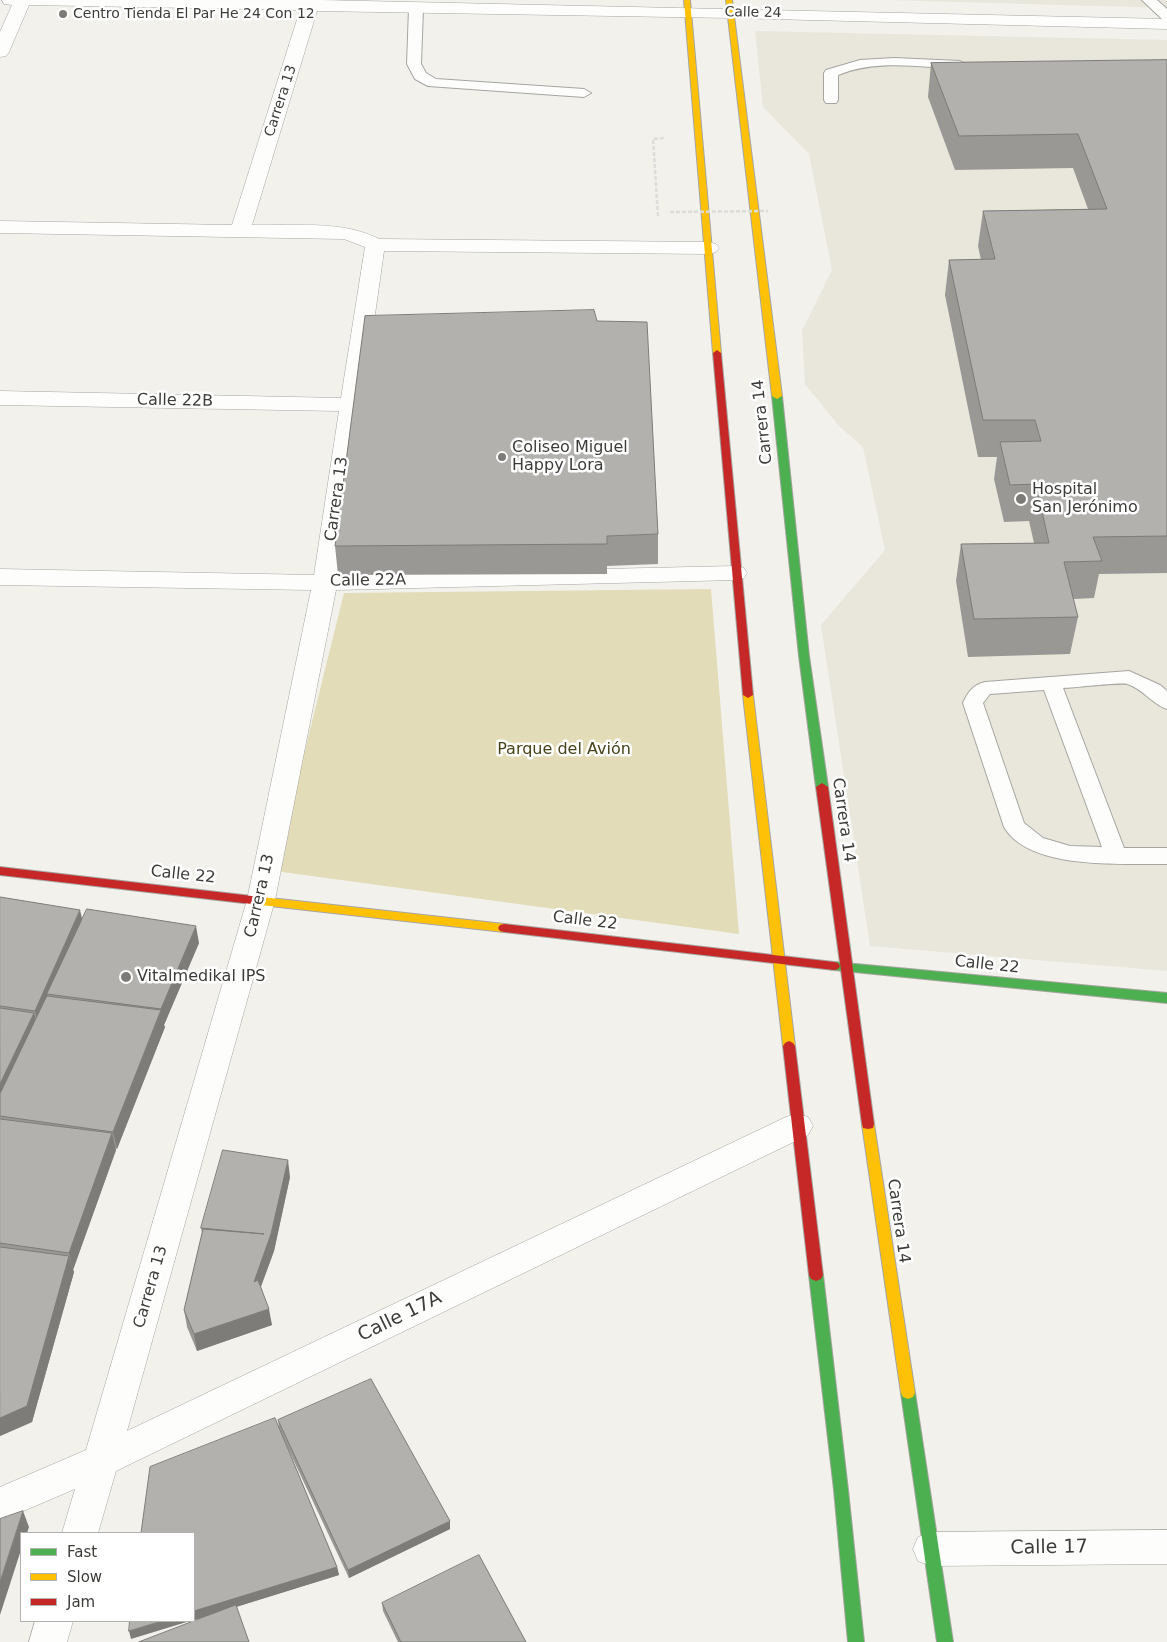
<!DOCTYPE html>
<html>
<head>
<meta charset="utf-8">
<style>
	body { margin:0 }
	#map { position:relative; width:1167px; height:1642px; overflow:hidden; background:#f2f1ec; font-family:"DejaVu Sans",sans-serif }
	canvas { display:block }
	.legend { position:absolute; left:20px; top:1532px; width:175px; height:90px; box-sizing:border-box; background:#fff; border:1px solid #b1b1af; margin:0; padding:6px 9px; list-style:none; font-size:15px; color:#3c3c38 }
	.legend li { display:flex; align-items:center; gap:10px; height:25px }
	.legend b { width:25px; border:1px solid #b1b1af }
</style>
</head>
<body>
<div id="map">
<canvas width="1167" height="1642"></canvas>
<ul class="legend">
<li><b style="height:6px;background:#4caf50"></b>Fast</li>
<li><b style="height:6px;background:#ffc107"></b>Slow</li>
<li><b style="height:6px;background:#c62828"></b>Jam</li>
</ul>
</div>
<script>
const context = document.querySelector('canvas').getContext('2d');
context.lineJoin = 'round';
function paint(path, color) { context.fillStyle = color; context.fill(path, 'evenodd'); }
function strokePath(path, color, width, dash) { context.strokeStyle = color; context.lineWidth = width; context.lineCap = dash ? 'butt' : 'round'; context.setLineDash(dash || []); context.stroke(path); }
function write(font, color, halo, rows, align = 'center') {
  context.font = font + ' "DejaVu Sans",sans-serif'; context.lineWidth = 5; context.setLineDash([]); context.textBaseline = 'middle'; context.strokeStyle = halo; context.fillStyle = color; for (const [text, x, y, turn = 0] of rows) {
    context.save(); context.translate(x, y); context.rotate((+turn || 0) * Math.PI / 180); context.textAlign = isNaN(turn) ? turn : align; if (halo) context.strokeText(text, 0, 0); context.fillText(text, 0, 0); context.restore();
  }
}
const built = new Path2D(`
	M 889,0 L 1167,0 L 1167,8 Z
	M 755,31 L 1167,40 L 1167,971 L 870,946 L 821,625 L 885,550 L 863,447 L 838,425 L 805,384 L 802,331 L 832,270 L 809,154 L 763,107 Z`);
const green = new Path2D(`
	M 711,589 L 739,934 L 275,871 L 344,593 Z`);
const path = new Path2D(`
	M 658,216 L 653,139 L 665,138`);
const lane = new Path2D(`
	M 1142,0 L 1157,0 L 1167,9 L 1167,20 L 1162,19 Z
	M 416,4 L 423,8 L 421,64 L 426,73 L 436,79 L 584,89 L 591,93 L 584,97 L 428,86 L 415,79 L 407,64 L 409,8 Z
	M 894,58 L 960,61 L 967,65 L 960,69 C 920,67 876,59 838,75 L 838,100 L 836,103 L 826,103 L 824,100 L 824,73 L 826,70 L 860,60 Z
	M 1129,671 L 1160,685 L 1167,691 L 1167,709 C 1152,704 1142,688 1127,684 C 1118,682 1075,688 1063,688 L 1124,848 L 1167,848 L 1167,864 C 1123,863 1030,871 1004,827 L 963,703 C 968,692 973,685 985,682 ZM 1044,690 L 1102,847 L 1070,846 L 1043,838 L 1024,823 L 983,703 L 990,694 Z`);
const street = new Path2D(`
	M 2,0 L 320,0 L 1167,19 L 1167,29 L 731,18 L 317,11 L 252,225 C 292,226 343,220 379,239 L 709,242 L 716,244 L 719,248 L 716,252 L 709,254 L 384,251 L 338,575 L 735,566 L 744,568 L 747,573 L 744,578 L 735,580 L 336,590 L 275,900 L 127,1431 L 786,1117 L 797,1114 L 808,1117 L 813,1126 L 808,1135 L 116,1471 L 98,1533 L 62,1533 L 75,1489 L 0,1521 L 0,1487 L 86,1450 L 247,900 L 311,590 L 0,585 L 0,569 L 314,575 L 339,411 L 0,405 L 0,391 L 341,398 L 365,247 L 344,239 L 0,233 L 0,221 L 232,225 L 300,10 L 29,5 L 9,52 L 6,56 L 0,57 L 0,32 L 12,5 L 4,4 Z
	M 1167,1530 L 1167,1564 L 931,1566 L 918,1561 L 913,1549 L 918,1537 L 931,1532 Z
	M 35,1621 L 73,1621 L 67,1642 L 29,1642 Z`);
const fast = new Path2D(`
	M 777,393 L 782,396 L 809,656 L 828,787 L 822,791 L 816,787 L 799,656 L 772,396 Z
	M 834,962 L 1167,993 L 1167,1003 L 834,970 L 830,969 L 828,966 L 830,963 Z
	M 816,1269 L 821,1271 L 823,1275 L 848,1490 L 864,1642 L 848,1642 L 834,1490 L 809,1275 L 811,1271 Z
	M 908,1387 L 913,1389 L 915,1393 L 953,1642 L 937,1642 L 901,1393 L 903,1389 Z`);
const slow = new Path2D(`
	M 684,0 L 690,0 L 721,353 L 717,356 L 713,353 Z
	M 726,0 L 732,0 L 782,396 L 777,399 L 772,396 Z
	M 748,692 L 753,695 L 795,1046 L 793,1049 L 785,1049 L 783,1046 L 743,695 Z
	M 252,896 L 504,924 L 508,925 L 510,928 L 508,931 L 504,932 L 252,904 L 248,903 L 246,900 L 248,897 Z
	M 868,1119 L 873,1120 L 874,1124 L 915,1393 L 913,1397 L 908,1399 L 903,1397 L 901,1393 L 862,1124 L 863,1120 Z`);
const jam = new Path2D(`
	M 717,350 L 721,353 L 753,695 L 748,698 L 743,695 L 713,353 Z
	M 822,783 L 828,787 L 874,1124 L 873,1128 L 868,1129 L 863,1128 L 862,1124 L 816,787 Z
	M 0,867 L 252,896 L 256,897 L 258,900 L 256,903 L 252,904 L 0,875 Z
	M 504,924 L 834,962 L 838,963 L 840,966 L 838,969 L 834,970 L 504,932 L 500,931 L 498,928 L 500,925 Z
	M 789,1041 L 793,1043 L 795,1046 L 823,1275 L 821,1279 L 816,1281 L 811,1279 L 809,1275 L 783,1046 L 785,1043 Z`);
const pathBridge = new Path2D(`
	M 670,212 L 768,211`);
const wall = new Path2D(`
	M 1167,60 L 1167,573 L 1099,574 L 1094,598 L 1073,599 L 1078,617 L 1070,654 L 968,657 L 956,581 L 961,544 L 1034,543 L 1029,521 L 1004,522 L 994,479 L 997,457 L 978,457 L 945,295 L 949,260 L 981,260 L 978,246 L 983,211 L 1088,209 L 1073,168 L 955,170 L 928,97 L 931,63 Z
	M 658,534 L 658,564 L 607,566 L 607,574 L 338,575 L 335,546 Z
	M 0,897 L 82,919 L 199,943 L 164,1025 L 165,1027 L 117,1149 L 115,1148 L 116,1150 L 73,1270 L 74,1272 L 32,1422 L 0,1436 Z
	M 290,1177 L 274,1251 L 261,1287 L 272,1325 L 197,1351 L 187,1327 L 184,1310 L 202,1233 L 201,1228 Z
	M 278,1420 L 450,1529 L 349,1578 L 283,1438 L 337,1567 L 339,1575 L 194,1620 L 194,1533 L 279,1427 Z
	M 382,1603 L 526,1642 L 398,1642 L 383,1611 Z`);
const shadedWall = new Path2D(`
	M 80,910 L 84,927 L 47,994 L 50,1004 L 39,1028 L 35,1011 Z
	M 196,926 L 199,943 L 164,1025 L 165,1027 L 117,1149 L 113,1132 L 161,1011 L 161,1009 Z
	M 34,1013 L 38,1030 L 0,1110 L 0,1084 Z
	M 112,1133 L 116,1150 L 73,1270 L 69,1253 Z
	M 288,1160 L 290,1177 L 274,1251 L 256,1299 L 254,1282 Z
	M 69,1256 L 74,1272 L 32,1422 L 0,1436 L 0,1418 Z
	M 269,1309 L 272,1325 L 197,1351 L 194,1334 Z
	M 23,1511 L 29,1527 L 27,1533 L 21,1533 L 21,1550 L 0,1615 L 0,1582 Z
	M 450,1521 L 450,1529 L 349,1578 L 348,1570 Z
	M 337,1567 L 339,1575 L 194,1620 L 194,1611 Z
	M 162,1621 L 190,1621 L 131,1639 L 129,1631 Z`);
const building = new Path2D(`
	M 1167,60 L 1167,536 L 1093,537 L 1102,561 L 1064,562 L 1078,617 L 974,619 L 961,544 L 1049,543 L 1036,484 L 1010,485 L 1000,442 L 1041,441 L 1035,420 L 983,420 L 949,260 L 995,259 L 983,211 L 1107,209 L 1078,134 L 959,136 L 931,63 Z
	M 594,310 L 597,321 L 647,322 L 658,534 L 607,536 L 607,544 L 335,546 L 365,316 Z
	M 0,897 L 80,910 L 35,1011 L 0,1006 Z
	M 87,909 L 196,926 L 161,1009 L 47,994 Z
	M 47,996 L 161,1010 L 113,1132 L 0,1116 L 0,1094 Z
	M 0,1008 L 34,1013 L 0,1084 Z
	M 0,1119 L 112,1133 L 69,1253 L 0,1243 Z
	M 223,1150 L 288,1160 L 271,1234 L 254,1282 L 258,1280 L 269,1309 L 194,1334 L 184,1310 L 203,1229 L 264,1234 L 201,1228 Z
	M 0,1247 L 69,1256 L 27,1406 L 0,1418 Z
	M 371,1379 L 450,1521 L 348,1570 L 278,1420 Z
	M 275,1418 L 337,1567 L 194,1611 L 194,1533 L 141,1533 L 150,1467 Z
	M 23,1511 L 0,1582 L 0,1519 Z
	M 479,1555 L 526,1642 L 401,1642 L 382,1603 Z
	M 236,1605 L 249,1642 L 139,1642 Z
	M 130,1621 L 162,1621 L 129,1631 Z`);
const markers = [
	[63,14,5,"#7c7b77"],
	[502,457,5,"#7c7b77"],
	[1021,499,6,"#7c7b77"],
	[126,977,6,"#7c7b77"]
];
const farStreetnames = [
	["Calle 24",753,13,1],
	["Carrera 13",281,101,-72]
];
const farPoinames = [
	["Centro Tienda El Par He 24 Con 12",73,14]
];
const streetNames = [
	["Calle 22B",175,401,1],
	["Carrera 14",763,422,-96],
	["Carrera 13",337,499,-82],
	["Calle 22A",368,581,-1],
	["Carrera 14",843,820,82],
	["Calle 22",183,875,6],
	["Carrera 13",260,896,-77],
	["Calle 22",585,921,7],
	["Calle 22",987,965,6],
	["Carrera 14",898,1221,82],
	["Carrera 13",151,1287,-74]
];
const poiNames = [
	["Coliseo Miguel",512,448],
	["Happy Lora",512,466],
	["Hospital",1032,490],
	["San Jerónimo",1032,508],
	["Vitalmedikal IPS",137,977]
];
const parkNames = [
	["Parque del Avión",564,750]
];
const nearStreetnames = [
	["Calle 17A",400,1317,-26],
	["Calle 17",1049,1548,-1]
];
paint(built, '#e9e7db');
paint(green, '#e2dcb8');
strokePath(lane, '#a6a5a1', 2);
strokePath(street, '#a6a5a1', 1);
strokePath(fast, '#a6a5a1', 2);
strokePath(slow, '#a6a5a1', 2);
strokePath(jam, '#a6a5a1', 2);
strokePath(path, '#dcdcda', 2.5, [4, 2]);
paint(lane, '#fdfdfc');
paint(street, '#fdfdfc');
paint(fast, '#4caf50');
paint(slow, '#ffc107');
paint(jam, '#c62828');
strokePath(pathBridge, '#dcdcda', 2.5, [4, 2]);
paint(wall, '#999895');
paint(shadedWall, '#7d7c79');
paint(building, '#b2b1ad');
strokePath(building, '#7d7c79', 1);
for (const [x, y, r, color] of markers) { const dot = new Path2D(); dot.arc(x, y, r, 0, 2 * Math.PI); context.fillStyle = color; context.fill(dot); strokePath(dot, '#fff', 2); }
write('14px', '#3c3c38', '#fff', farStreetnames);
write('14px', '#3c3c38', '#fff', farPoinames, 'left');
write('16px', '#3c3c38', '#fff', streetNames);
write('16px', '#3c3c38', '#fff', poiNames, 'left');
write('16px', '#49431b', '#fff', parkNames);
write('19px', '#3c3c38', '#fff', nearStreetnames);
</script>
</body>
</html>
